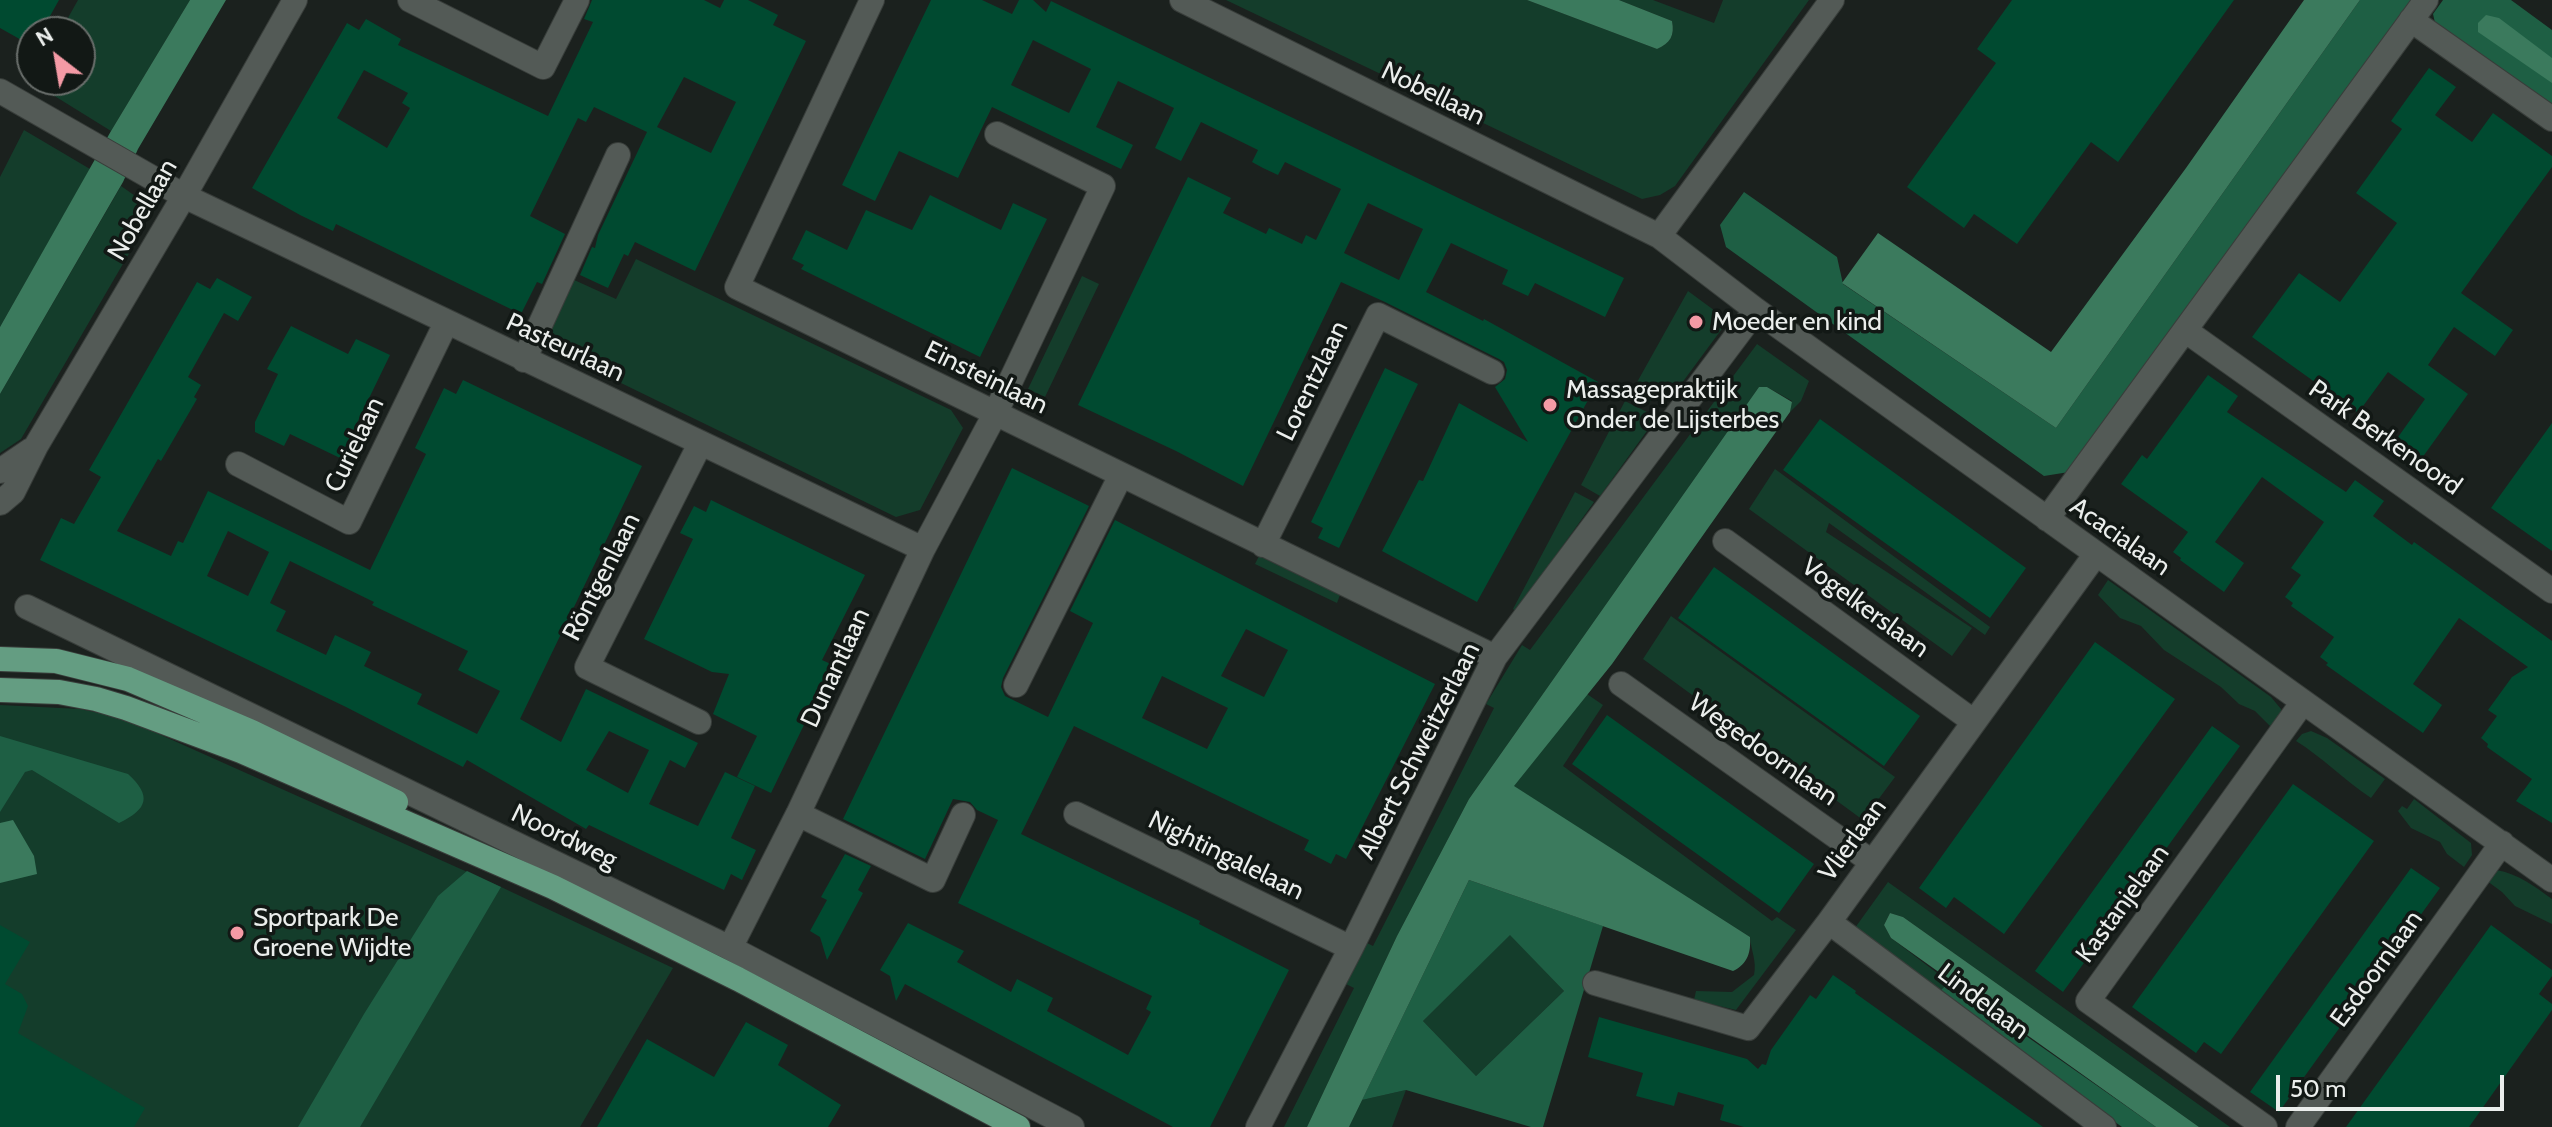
<!DOCTYPE html>
<html>
<head>
<meta charset="utf-8">
<style>
	body { margin:0 }
	#map { position:relative; width:2552px; height:1127px; overflow:hidden; background:#1b211e; font-family:Cabin,sans-serif }
	canvas { display:block }
	.north { position:absolute; left:16px; top:16px; width:80px; height:80px; box-sizing:border-box; background:#121815; border:2px solid #696e6b; border-radius:50%; rotate:329deg; font-size:22px; font-weight:700; line-height:32px; text-align:center; color:#ebeeec }
	.north::after { content:''; display:block; margin:auto; width:28px; height:36px; background:#f49aa5; clip-path:polygon(50% 0,100% 100%,50% 72%,0 100%) }
	.scale { position:absolute; left:2276px; top:1075px; width:228px; height:36px; box-sizing:border-box; border:4px solid #ebeeec; border-top:0; padding-left:10px; font-size:24px; line-height:28px; white-space:nowrap; color:#ebeeec; -webkit-text-stroke:6px #121815; paint-order:stroke }
</style>
</head>
<body>
<div id="map">
<canvas width="2552" height="1127"></canvas>
<div class="north">N</div>
<div class="scale">50 m</div>
</div>
<script>
const context = document.querySelector('canvas').getContext('2d');
context.lineJoin = 'round';
function paint(path, color) { context.fillStyle = color; context.fill(path, 'evenodd'); }
function strokePath(path, color, width, dash) { context.strokeStyle = color; context.lineWidth = width; context.lineCap = dash ? 'butt' : 'round'; context.setLineDash(dash || []); context.stroke(path); }
function write(font, color, halo, rows, align = 'center') {
  context.font = font + ' Cabin,sans-serif'; context.lineWidth = 7; context.setLineDash([]); context.textBaseline = 'middle'; context.strokeStyle = halo; context.fillStyle = color; for (const [text, x, y, turn = 0] of rows) {
    context.save(); context.translate(x, y); context.rotate((+turn || 0) * Math.PI / 180); context.textAlign = isNaN(turn) ? turn : align; if (halo) context.strokeText(text, 0, 0); context.fillText(text, 0, 0); context.restore();
  }
}
const green = new Path2D(`
	M 78,0 L 190,0 L 111,131 L 32,82 L 33,80 L 80,80 L 80,32 L 60,32 Z
	M 1226,0 L 1527,0 L 1657,49 C 1670,43 1675,36 1672,21 L 1619,0 L 1653,0 L 1714,23 L 1723,0 L 1809,0 L 1675,186 L 1660,195 L 1642,199 Z
	M 24,130 L 90,169 L 0,327 L 0,177 Z
	M 121,186 L 141,200 L 145,226 L 21,439 L 0,453 L 0,394 Z
	M 636,259 L 951,410 L 963,428 L 920,510 L 896,517 L 543,345 L 572,279 L 616,299 Z
	M 1082,276 L 1099,284 L 1045,397 L 1028,389 Z
	M 1688,291 L 1726,319 L 1724,326 L 1676,391 L 1663,382 L 1649,403 L 1631,393 Z
	M 1757,344 L 1809,381 L 1801,401 L 1790,412 L 1792,401 L 1767,387 L 1759,387 L 1469,799 L 1397,936 L 1307,1127 L 1284,1127 L 1354,988 L 1344,983 L 1365,942 L 1373,946 L 1494,708 L 1486,704 L 1522,645 L 1530,650 Z
	M 1625,401 L 1657,417 L 1600,496 L 1581,485 Z
	M 1775,469 L 1990,627 L 1985,635 L 1829,523 L 1826,532 L 1972,628 L 1952,656 L 1749,509 Z
	M 1575,492 L 1594,502 L 1516,611 L 1513,609 Z
	M 1259,556 L 1340,595 L 1337,603 L 1255,564 Z
	M 2108,580 L 2271,697 L 2281,709 L 2282,721 L 2275,731 L 2255,711 L 2239,704 L 2221,687 L 2164,650 L 2141,626 L 2120,618 L 2098,595 Z
	M 1671,616 L 1895,777 L 1863,820 L 1643,659 Z
	M 1587,694 L 1603,705 L 1563,766 L 1772,921 L 1777,917 L 1796,930 L 1736,1010 L 1694,1000 L 1696,991 L 1732,992 L 1754,975 C 1757,961 1751,951 1750,937 L 1513,786 Z
	M 0,705 L 80,709 L 123,718 L 501,887 L 673,968 L 580,1127 L 0,1127 Z
	M 2311,731 L 2327,738 L 2385,779 L 2371,798 C 2344,780 2322,757 2296,741 L 2302,734 Z
	M 2414,799 L 2471,843 L 2472,855 L 2464,867 L 2447,854 L 2440,842 L 2411,828 L 2398,811 L 2402,806 L 2407,809 Z
	M 2496,870 C 2519,874 2534,886 2552,899 L 2552,924 L 2515,906 L 2502,892 L 2483,878 Z
	M 1888,882 L 2230,1127 L 2199,1127 L 1903,917 L 1890,913 L 1884,925 L 1891,938 L 1949,982 L 1938,993 L 1852,932 Z
	M 1510,934 L 1564,991 L 1476,1076 L 1423,1021 Z
	M 1406,1090 L 1392,1127 L 1349,1127 L 1362,1100 Z`);
const forest = new Path2D(`
	M 2360,0 L 2412,0 L 2069,472 L 2044,476 L 1726,247 L 1720,225 L 1744,192 L 1837,257 L 1843,284 L 2056,428 Z
	M 2443,0 L 2511,0 L 2552,30 L 2552,110 L 2436,27 L 2433,14 Z
	M 0,736 L 128,774 C 152,796 148,809 119,823 L 32,770 L 25,772 L 0,812 Z
	M 467,871 L 501,887 L 360,1127 L 298,1127 L 364,1014 L 438,896 Z
	M 1469,880 L 1603,926 L 1543,1127 L 1531,1127 L 1406,1090 L 1362,1100 ZM 1510,935 L 1564,991 L 1476,1076 L 1423,1021 Z
	M 1949,982 L 2156,1127 L 2122,1127 L 1938,993 Z`);
const water = new Path2D(`
	M 190,0 L 226,0 L 138,149 L 123,182 L 0,394 L 0,327 L 111,131 Z
	M 1527,0 L 1619,0 L 1672,21 C 1675,36 1670,43 1657,49 Z
	M 2304,0 L 2360,0 L 2056,428 L 1842,283 L 1878,233 L 2051,352 L 2186,168 Z
	M 2486,15 L 2499,18 L 2552,58 L 2552,83 L 2478,32 L 2478,23 Z
	M 1759,387 L 1767,387 L 1792,402 L 1790,412 L 1612,664 L 1514,786 L 1750,937 C 1751,952 1748,964 1733,971 L 1469,880 L 1349,1127 L 1307,1127 L 1397,936 L 1469,799 Z
	M 13,820 L 34,856 L 37,874 L 0,883 L 0,823 Z
	M 1890,913 L 1903,917 L 2199,1127 L 2156,1127 L 1891,938 L 1884,925 Z`);
const building = new Path2D(`
	M 0,0 L 59,0 L 41,32 L 32,32 L 32,46 L 0,28 Z
	M 592,0 L 704,0 L 720,8 L 724,0 L 748,0 L 778,15 L 773,25 L 806,41 L 695,271 L 635,242 L 628,256 L 624,254 L 608,288 L 580,275 L 592,247 L 595,248 L 598,235 L 647,132 L 594,107 L 586,122 L 578,118 L 530,216 L 565,234 L 542,284 L 537,282 L 521,314 L 336,224 L 333,231 L 300,215 L 252,188 L 347,23 L 359,30 L 366,19 L 401,39 L 398,45 L 548,116 L 593,22 L 584,19 ZM 364,70 L 408,93 L 402,103 L 410,108 L 387,148 L 337,118 ZM 684,77 L 736,102 L 711,153 L 657,127 Z
	M 931,0 L 982,0 L 1012,14 L 1019,0 L 1033,0 L 1046,12 L 1051,1 L 1624,278 L 1605,317 L 1535,283 L 1528,296 L 1502,284 L 1508,270 L 1451,243 L 1426,292 L 1483,321 L 1484,319 L 1598,382 L 1477,602 L 1382,551 L 1419,480 L 1423,481 L 1459,403 L 1528,442 L 1495,387 L 1505,379 L 1507,370 L 1504,362 L 1499,359 L 1385,302 L 1341,282 L 1243,486 L 1176,451 L 1078,405 L 1188,177 L 1231,198 L 1223,213 L 1266,234 L 1269,228 L 1302,244 L 1306,235 L 1316,240 L 1341,189 L 1285,162 L 1278,175 L 1263,168 L 1252,162 L 1258,150 L 1201,122 L 1181,161 L 1155,148 L 1174,108 L 1118,81 L 1096,127 L 1133,145 L 1121,169 L 992,107 L 958,178 L 899,151 L 875,201 L 842,185 ZM 1033,40 L 1091,69 L 1069,113 L 1011,85 ZM 1368,203 L 1423,229 L 1399,280 L 1344,253 Z
	M 2012,0 L 2234,0 L 2118,162 L 2091,142 L 2017,244 L 1974,214 L 1964,228 L 1907,187 L 1996,63 L 1977,49 Z
	M 2429,68 L 2456,87 L 2435,115 L 2472,142 L 2493,113 L 2552,156 L 2552,167 L 2461,293 L 2513,330 L 2495,356 L 2454,327 L 2428,365 L 2468,394 L 2422,458 L 2396,440 L 2425,399 L 2388,372 L 2358,413 L 2252,337 L 2299,273 L 2340,302 L 2397,223 L 2356,193 L 2402,129 L 2391,121 Z
	M 930,195 L 1001,230 L 1013,203 L 1047,219 L 980,357 L 801,269 L 804,265 L 792,259 L 806,230 L 847,250 L 866,210 L 912,230 Z
	M 217,278 L 252,297 L 238,321 L 224,313 L 188,377 L 201,385 L 194,397 L 197,399 L 161,461 L 158,459 L 117,531 L 171,556 L 178,541 L 183,543 L 208,491 L 370,570 L 426,454 L 415,448 L 444,388 L 456,394 L 463,380 L 642,466 L 520,719 L 561,742 L 586,689 L 698,743 L 685,768 L 670,760 L 649,804 L 698,826 L 725,772 L 755,786 L 731,838 L 756,850 L 742,880 L 731,874 L 724,890 L 589,825 L 586,829 L 467,760 L 463,767 L 346,707 L 40,560 L 61,518 L 74,524 L 101,477 L 89,470 L 197,282 L 210,289 ZM 228,531 L 269,552 L 248,596 L 207,576 ZM 290,561 L 374,602 L 372,605 L 468,651 L 458,670 L 500,691 L 477,734 L 417,704 L 422,694 L 364,666 L 371,652 L 335,635 L 326,655 L 276,631 L 286,611 L 270,603 ZM 609,731 L 649,750 L 628,793 L 586,770 Z
	M 291,326 L 348,354 L 356,339 L 390,355 L 340,458 L 290,434 L 284,446 L 255,432 L 255,422 L 278,374 L 267,369 Z
	M 1385,368 L 1418,384 L 1339,548 L 1318,538 L 1323,528 L 1311,522 Z
	M 2208,375 L 2238,396 L 2227,412 L 2346,492 L 2355,480 L 2384,501 L 2373,516 L 2412,545 L 2414,542 L 2552,641 L 2552,823 L 2516,801 L 2532,779 L 2487,747 L 2488,744 L 2481,738 L 2497,716 L 2488,710 L 2512,677 L 2528,667 L 2459,618 L 2413,684 L 2442,705 L 2423,733 L 2377,701 L 2326,665 L 2328,663 L 2320,657 L 2334,637 L 2291,606 L 2293,603 L 2285,597 L 2301,575 L 2291,568 L 2324,522 L 2262,477 L 2215,542 L 2244,563 L 2224,592 L 2180,560 L 2181,558 L 2173,552 L 2188,532 L 2121,484 L 2142,455 L 2147,459 Z
	M 1820,419 L 2026,568 L 1990,618 L 1783,470 Z
	M 2552,423 L 2552,551 L 2491,508 Z
	M 1012,468 L 1089,506 L 1003,678 L 1001,687 L 1005,696 L 1009,698 L 1048,717 L 1093,623 L 1070,611 L 1115,520 L 1435,684 L 1346,859 L 1336,854 L 1331,864 L 1304,850 L 1309,840 L 1074,726 L 1021,834 L 1200,921 L 1199,924 L 1289,970 L 1210,1127 L 1173,1127 L 905,984 L 896,1001 L 890,976 L 880,970 L 908,923 L 964,951 L 957,962 L 1011,992 L 1017,979 L 1053,998 L 1047,1011 L 1128,1055 L 1151,1012 L 1146,1009 L 1152,996 L 958,903 L 998,820 L 977,810 L 970,802 L 953,799 L 925,859 L 843,819 ZM 1246,629 L 1288,650 L 1264,697 L 1221,676 ZM 1162,676 L 1228,708 L 1207,749 L 1142,718 Z
	M 711,500 L 865,575 L 822,660 L 833,665 L 771,793 L 737,777 L 757,736 L 713,714 L 729,674 L 712,672 L 644,639 L 693,539 L 680,533 L 694,506 L 706,512 Z
	M 1714,567 L 1920,716 L 1884,766 L 1678,618 Z
	M 2095,642 L 2175,699 L 2004,934 L 1954,897 L 1946,908 L 1919,888 Z
	M 1607,715 L 1814,864 L 1779,913 L 1572,764 Z
	M 2212,726 L 2240,746 L 2063,992 L 2035,971 Z
	M 2293,784 L 2374,841 L 2221,1054 L 2204,1042 L 2196,1053 L 2132,1007 Z
	M 845,854 L 871,866 L 858,890 L 863,893 L 827,960 L 820,937 L 810,931 L 827,900 L 821,897 Z
	M 2411,868 L 2440,888 L 2279,1112 L 2250,1092 Z
	M 0,925 L 30,942 L 5,984 L 22,994 L 28,1006 L 18,1033 L 145,1108 L 134,1127 L 0,1127 Z
	M 2491,925 L 2552,970 L 2552,976 L 2539,994 L 2552,1004 L 2552,1010 L 2469,1127 L 2346,1127 Z
	M 1833,975 L 1856,991 L 1855,993 L 2043,1127 L 1744,1127 L 1720,1120 L 1724,1105 L 1678,1092 L 1674,1106 L 1636,1096 L 1643,1073 L 1588,1057 L 1599,1017 L 1747,1059 L 1758,1069 L 1762,1064 L 1766,1065 L 1771,1050 L 1810,995 L 1816,999 Z
	M 746,1022 L 788,1045 L 778,1065 L 841,1105 L 828,1127 L 597,1127 L 647,1039 L 714,1077 Z`);
const minor = new Path2D(`
	M 410,0 L 543,67 L 577,0
	M 872,0 L 737,287 L 1495,657
	M 1182,0 L 1659,236 L 1756,310 L 2552,880
	M 2411,20 L 2552,119
	M 0,91 L 184,196 L 923,549
	M 1659,236 L 1832,0
	M 2186,331 L 2552,591
	M 524,360 L 618,155
	M 238,464 L 349,522 L 446,323
	M 0,471 L 31,450
	M 0,503 L 13,492 L 36,446 L 184,196 L 295,0
	M 2047,519 L 2426,0
	M 1725,541 L 1973,721
	M 1263,545 L 1378,315 L 1492,372
	M 27,607 L 730,948 L 1072,1127
	M 1621,684 L 1872,862
	M 1016,685 L 1121,475
	M 699,722 L 587,667 L 700,444
	M 798,814 L 933,880 L 963,815
	M 1076,814 L 1351,948
	M 1829,922 L 2104,1127
	M 730,948 L 798,814 L 923,549 L 995,414 L 1103,186 L 997,134
	M 1595,983 L 1748,1028 L 1829,922 L 2096,554
	M 1258,1127 L 1351,948 L 1495,657 L 1756,310
	M 2265,1127 L 2088,1001 L 2303,702
	M 2298,1127 L 2502,843`);
const major = new Path2D(`
	M 0,659 L 56,661 L 128,679 L 252,732 L 396,802
	M 0,690 L 59,692 L 96,699 L 126,708 L 241,751 L 553,887 L 738,979 L 1018,1127`);
const markers = [
	[1696,322,8,"#f49aa5"],
	[1550,405,8,"#f49aa5"],
	[237,933,8,"#f49aa5"]
];
const streetNames = [
	["Nobellaan",1433,94,26],
	["Nobellaan",143,210,-60],
	["Pasteurlaan",565,348,25],
	["Einsteinlaan",986,378,26],
	["Lorentzlaan",1313,381,-64],
	["Park Berkenoord",2385,438,35],
	["Curielaan",355,445,-64],
	["Acacialaan",2120,537,35],
	["Röntgenlaan",602,577,-63],
	["Vogelkerslaan",1865,608,36],
	["Dunantlaan",836,668,-65],
	["Wegedoornlaan",1763,750,35],
	["Albert Schweitzerlaan",1419,751,-63],
	["Noordweg",564,837,26],
	["Vlierlaan",1853,840,-54],
	["Nightingalelaan",1226,856,26],
	["Kastanjelaan",2123,904,-54],
	["Esdoornlaan",2377,969,-54],
	["Lindelaan",1983,1002,37]
];
const poiNames = [
	["Moeder en kind",1712,322],
	["Massagepraktijk",1566,390],
	["Onder de Lijsterbes",1566,420],
	["Sportpark De",253,918],
	["Groene Wijdte",253,948]
];
paint(green, '#143d2b');
paint(forest, '#1e5f44');
paint(water, '#3b7a5d');
paint(building, '#004a30');
strokePath(minor, '#383d3a', 26);
strokePath(major, '#383d3a', 26);
strokePath(minor, '#535a56', 24);
strokePath(major, '#649d82', 24);
for (const [x, y, r, color] of markers) { const dot = new Path2D(); dot.arc(x, y, r, 0, 2 * Math.PI); context.fillStyle = color; context.fill(dot); strokePath(dot, '#121815', 3); }
write('26px', '#ebeeec', '#121815', streetNames);
write('26px', '#ebeeec', '#121815', poiNames, 'left');
</script>
</body>
</html>
